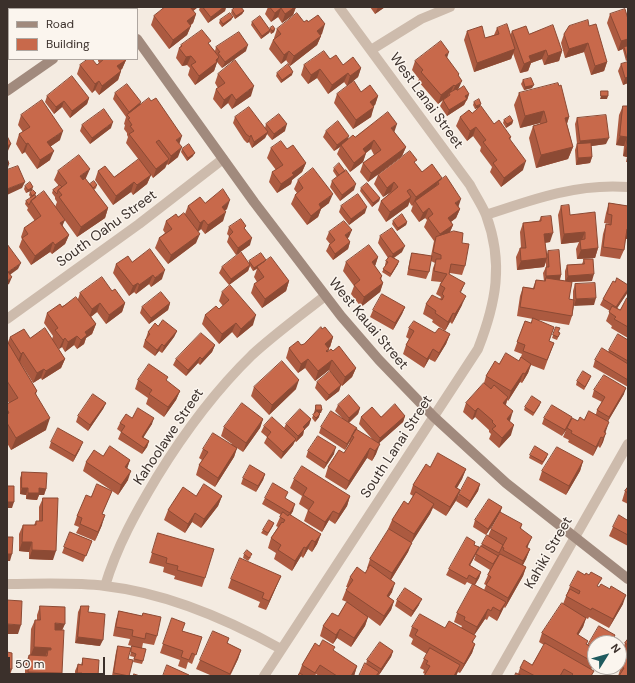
<!DOCTYPE html>
<html>
<head>
<meta charset="utf-8">
<style>
	body { margin:0 }
	#map { position:relative; width:635px; height:683px; overflow:hidden; background:#f4ebe1; font-family:"DM Sans",sans-serif }
	canvas { display:block }
	.frame { position:absolute; inset:0; border:8px solid #3b302b; pointer-events:none }
	.legend { position:absolute; left:8px; top:8px; width:130px; height:52px; box-sizing:border-box; background:#fbf5ee; border:1px solid #aea6a0; margin:0; padding:5px 7px; list-style:none; font-size:12px; color:#3b302b }
	.legend li { display:flex; align-items:center; gap:8px; height:20px }
	.legend b { width:20px; border:1px solid #aea6a0 }
	.north { position:absolute; left:587px; top:635px; width:40px; height:40px; box-sizing:border-box; background:#fbf5ee; border:1px solid #aea6a0; border-radius:50%; rotate:53deg; font-size:11px; font-weight:700; line-height:16px; text-align:center; color:#3b302b }
	.north::after { content:''; display:block; margin:auto; width:14px; height:18px; background:#1f5a5e; clip-path:polygon(50% 0,100% 100%,50% 72%,0 100%) }
	.scale { position:absolute; left:8px; top:657px; width:97px; height:18px; box-sizing:border-box; border:2px solid #3b302b; border-top:0; padding-left:5px; font-size:12px; line-height:14px; white-space:nowrap; color:#3b302b; -webkit-text-stroke:3px #fbf5ee; paint-order:stroke }
</style>
</head>
<body>
<div id="map">
<canvas width="635" height="683"></canvas>
<div class="frame"></div>
<ul class="legend">
<li><b style="height:5px;background:#a18a7d"></b>Road</li>
<li><b style="height:11px;background:#c8694b"></b>Building</li>
</ul>
<div class="north">N</div>
<div class="scale">50 m</div>
</div>
<script>
const context = document.querySelector('canvas').getContext('2d');
context.lineJoin = 'round';
function strokePath(path, color, width, dash) { context.strokeStyle = color; context.lineWidth = width; context.lineCap = dash ? 'butt' : 'round'; context.setLineDash(dash || []); context.stroke(path); }
function paint(path, color) { context.fillStyle = color; context.fill(path, 'evenodd'); }
function write(font, color, halo, rows, align = 'center') {
  context.font = font + ' "DM Sans",sans-serif'; context.lineWidth = 3; context.setLineDash([]); context.textBaseline = 'middle'; context.strokeStyle = halo; context.fillStyle = color; for (const [text, x, y, turn = 0] of rows) {
    context.save(); context.translate(x, y); context.rotate((+turn || 0) * Math.PI / 180); context.textAlign = isNaN(turn) ? turn : align; if (halo) context.strokeText(text, 0, 0); context.fillText(text, 0, 0); context.restore();
  }
}
const street = new Path2D(`
	M 371,50 L 421,19 L 450,7
	M 486,215 C 533,199 578,183 628,187
	M 7,319 L 139,224 L 223,159
	M 7,584 C 39,584 73,582 105,586 C 167,593 227,619 281,649
	M 105,586 C 117,546 136,512 157,477 C 184,433 215,391 252,355 C 275,334 301,315 325,296
	M 264,676 L 478,349 C 496,303 504,263 486,215 C 482,205 475,195 470,185 L 339,7
	M 496,676 L 628,444`);
const secondary = new Path2D(`
	M 119,9 L 122,7
	M 137,39 L 254,202 L 341,316 L 379,360 L 434,417 L 506,483 L 628,579
	M 7,91 L 53,59`);
const wall = new Path2D(`
	M 33,7 L 61,7 L 59,9 L 32,9 L 33,8 Z
	M 165,7 L 198,7 L 193,11 L 196,14 L 193,23 L 191,25 L 187,35 L 169,49 L 151,25 L 154,16 Z
	M 200,7 L 226,7 L 225,11 L 208,23 L 199,10 Z
	M 268,7 L 296,7 L 293,15 L 282,23 L 278,17 L 271,22 L 265,14 Z
	M 370,7 L 385,7 L 375,14 Z
	M 232,10 L 244,11 L 242,14 L 235,19 L 231,13 Z
	M 610,14 L 628,18 L 628,17 L 628,60 L 626,61 L 623,50 L 623,49 L 618,51 L 607,23 Z
	M 233,17 L 231,20 L 222,27 L 219,23 L 220,20 Z
	M 252,22 L 270,29 L 270,28 L 275,29 L 274,32 L 271,34 L 270,32 L 269,33 L 261,39 L 251,25 Z
	M 308,22 L 322,34 L 320,35 L 321,36 L 317,45 L 290,66 L 286,60 L 281,64 L 269,49 L 273,40 L 274,39 L 274,38 L 277,29 Z
	M 589,26 L 607,62 L 604,71 L 591,75 L 584,52 L 565,58 L 561,43 L 564,34 Z
	M 497,28 L 510,36 L 512,31 L 529,34 L 562,51 L 559,61 L 544,65 L 542,59 L 531,63 L 528,71 L 520,73 L 513,53 L 511,59 L 474,72 L 464,40 L 467,31 L 485,38 L 494,35 Z
	M 209,44 L 215,51 L 216,47 L 246,51 L 222,68 L 217,62 L 214,71 L 195,85 L 188,75 L 190,68 L 187,65 L 182,66 L 176,58 L 179,48 L 180,47 L 181,45 Z
	M 447,58 L 458,76 L 458,90 L 469,94 L 467,100 L 466,101 L 464,105 L 447,116 L 440,106 L 443,100 L 438,104 L 418,81 L 419,79 L 412,70 L 415,61 Z
	M 98,59 L 125,59 L 126,60 L 122,69 L 120,70 L 121,71 L 118,80 L 99,95 L 95,90 L 92,93 L 77,74 L 80,65 L 97,65 L 99,63 L 98,61 Z
	M 330,59 L 343,65 L 361,68 L 358,77 L 347,86 L 344,82 L 328,94 L 317,78 L 308,84 L 301,75 L 304,65 Z
	M 628,62 L 628,83 L 623,85 L 618,71 L 621,64 Z
	M 277,73 L 292,75 L 281,83 L 276,76 Z
	M 218,74 L 251,96 L 232,109 L 228,103 L 221,109 L 213,99 L 216,89 L 218,88 L 215,83 Z
	M 523,80 L 532,88 L 524,90 L 521,84 Z
	M 361,92 L 378,96 L 375,105 L 373,106 L 371,117 L 353,129 L 334,103 L 337,94 Z
	M 115,93 L 141,104 L 179,144 L 178,157 L 168,165 L 167,164 L 165,168 L 153,178 L 151,175 L 147,184 L 133,195 L 131,192 L 113,205 L 95,180 L 98,171 L 114,177 L 139,160 L 126,143 L 128,137 L 127,135 L 127,133 L 124,129 L 125,125 L 124,124 L 126,117 L 113,99 Z
	M 519,93 L 569,117 L 567,124 L 573,147 L 568,159 L 536,168 L 529,138 L 533,126 L 540,124 L 540,123 L 520,128 L 514,105 Z
	M 47,96 L 89,98 L 87,104 L 70,118 L 62,107 L 54,114 L 45,102 Z
	M 474,102 L 480,107 L 475,109 L 473,105 Z
	M 623,106 L 628,106 L 628,162 L 626,162 L 627,157 L 623,156 L 624,146 L 616,145 L 619,115 Z
	M 472,113 L 494,124 L 511,137 L 510,140 L 523,170 L 501,187 L 490,172 L 492,167 L 480,151 L 481,147 L 473,136 L 467,141 L 456,126 L 460,117 Z
	M 21,115 L 60,140 L 51,146 L 50,160 L 37,169 L 25,152 L 22,154 L 16,144 L 19,134 L 23,132 L 18,125 Z
	M 235,117 L 265,128 L 266,124 L 285,131 L 272,140 L 267,134 L 265,138 L 252,148 L 249,142 L 247,143 L 244,140 L 233,123 Z
	M 577,118 L 606,144 L 591,146 L 592,157 L 590,163 L 576,165 L 575,150 L 577,144 L 575,124 Z
	M 504,120 L 513,121 L 512,124 L 506,128 L 503,123 Z
	M 82,125 L 111,128 L 90,144 L 80,131 Z
	M 326,131 L 348,140 L 355,137 L 394,132 L 406,147 L 402,156 L 368,182 L 360,172 L 363,163 L 374,155 L 371,149 L 366,153 L 363,162 L 350,172 L 337,154 L 340,147 L 334,151 L 323,137 Z
	M 271,148 L 287,149 L 306,163 L 302,172 L 292,180 L 291,184 L 277,193 L 269,182 L 272,172 L 276,170 L 267,158 Z
	M 182,149 L 193,156 L 187,161 L 181,152 Z
	M 416,164 L 422,172 L 442,178 L 441,179 L 460,209 L 456,218 L 451,222 L 453,225 L 450,232 L 462,243 L 465,266 L 462,275 L 450,273 L 449,274 L 461,293 L 462,305 L 452,324 L 450,322 L 445,331 L 432,322 L 433,320 L 423,314 L 426,304 L 440,299 L 441,297 L 436,294 L 441,282 L 431,281 L 433,268 L 435,263 L 431,261 L 429,272 L 426,279 L 407,275 L 410,259 L 412,253 L 431,256 L 434,241 L 424,227 L 427,220 L 425,218 L 419,222 L 411,211 L 413,205 L 412,206 L 409,202 L 408,206 L 386,222 L 378,210 L 381,201 L 391,192 L 383,197 L 374,184 L 378,175 Z
	M 334,168 L 354,190 L 340,201 L 330,187 L 332,181 L 337,177 L 333,171 Z
	M 58,171 L 86,178 L 85,179 L 90,184 L 97,185 L 96,188 L 94,190 L 108,208 L 105,218 L 77,237 L 61,215 L 63,226 L 69,235 L 65,244 L 52,254 L 50,252 L 31,265 L 19,247 L 22,239 L 21,237 L 24,228 L 35,221 L 27,210 L 28,208 L 25,204 L 26,201 L 31,198 L 29,195 L 30,192 L 36,193 L 35,196 L 36,197 L 55,207 L 57,202 L 55,199 L 55,197 L 52,193 L 53,190 L 59,186 L 54,180 Z
	M 298,180 L 329,203 L 321,209 L 318,217 L 307,225 L 291,204 L 295,195 L 297,193 L 294,189 Z
	M 25,186 L 32,190 L 26,193 L 24,189 Z
	M 361,188 L 380,198 L 379,201 L 372,207 L 360,191 Z
	M 205,203 L 227,209 L 225,210 L 223,221 L 205,234 L 201,229 L 198,232 L 196,243 L 168,264 L 155,248 L 159,238 L 165,233 L 163,230 L 166,221 L 185,214 L 188,206 Z
	M 609,203 L 628,206 L 628,239 L 625,239 L 624,250 L 620,259 L 600,256 L 603,234 L 606,224 L 609,225 L 609,224 L 604,223 L 606,213 Z
	M 341,206 L 365,213 L 349,225 L 339,212 Z
	M 561,206 L 570,215 L 598,248 L 595,258 L 577,259 L 576,249 L 579,242 L 561,244 L 558,215 Z
	M 541,217 L 550,242 L 545,243 L 547,254 L 548,251 L 561,275 L 560,280 L 565,281 L 565,271 L 567,265 L 582,264 L 584,259 L 592,281 L 571,282 L 569,299 L 573,300 L 573,291 L 575,284 L 594,305 L 574,305 L 572,316 L 569,325 L 539,320 L 549,341 L 554,343 L 544,370 L 531,365 L 528,373 L 522,383 L 520,382 L 508,401 L 507,400 L 506,405 L 510,421 L 511,435 L 499,448 L 489,439 L 491,434 L 489,432 L 489,430 L 475,417 L 472,420 L 463,412 L 466,403 L 484,383 L 486,376 L 499,364 L 519,361 L 520,359 L 522,354 L 514,351 L 525,321 L 531,323 L 533,319 L 517,316 L 520,296 L 523,287 L 533,288 L 536,280 L 544,281 L 543,273 L 546,267 L 546,262 L 544,267 L 517,270 L 516,257 L 520,248 L 521,248 L 520,232 L 523,223 L 539,221 Z
	M 393,221 L 407,222 L 406,225 L 397,231 L 392,224 Z
	M 229,227 L 245,229 L 250,245 L 236,255 L 227,242 L 229,236 L 227,234 Z
	M 329,232 L 349,237 L 347,238 L 350,242 L 348,249 L 333,260 L 326,251 L 329,245 L 330,244 L 326,239 Z
	M 380,236 L 402,252 L 394,258 L 398,264 L 390,277 L 382,272 L 386,265 L 385,265 L 386,261 L 388,258 L 378,243 Z
	M 378,257 L 375,266 L 382,276 L 381,280 L 383,283 L 380,292 L 361,307 L 351,294 L 354,286 L 343,271 L 346,262 Z
	M 249,261 L 265,262 L 289,281 L 286,291 L 262,308 L 251,293 L 254,284 L 257,282 L 254,277 L 257,269 L 253,271 L 250,266 L 248,271 L 229,285 L 219,273 L 222,267 L 249,263 Z
	M 132,262 L 162,279 L 151,287 L 149,284 L 136,294 L 134,292 L 129,296 L 113,273 L 116,264 Z
	M 112,291 L 125,303 L 122,312 L 106,324 L 97,312 L 91,317 L 96,324 L 92,334 L 86,338 L 84,344 L 77,349 L 74,345 L 65,352 L 62,347 L 59,349 L 55,343 L 65,359 L 61,368 L 42,380 L 41,378 L 33,383 L 20,362 L 37,391 L 36,394 L 46,430 L 11,450 L 7,443 L 7,404 L 9,403 L 7,400 L 7,341 L 8,342 L 10,337 L 30,338 L 52,339 L 53,336 L 44,323 L 47,313 L 78,299 L 80,293 Z
	M 222,292 L 253,325 L 237,338 L 232,332 L 219,344 L 202,324 L 205,315 L 219,309 L 223,306 L 219,301 Z
	M 628,292 L 617,308 L 620,310 L 628,298 L 628,338 L 611,328 L 612,326 L 606,321 L 610,311 L 600,305 L 603,299 Z
	M 170,303 L 168,310 L 149,324 L 140,313 L 142,307 Z
	M 405,307 L 402,314 L 393,330 L 370,317 L 373,310 Z
	M 158,326 L 177,331 L 174,337 L 162,353 L 159,351 L 155,356 L 143,347 L 145,340 L 146,339 L 146,338 L 148,332 Z
	M 556,327 L 558,332 L 560,333 L 557,340 L 552,338 Z
	M 409,328 L 435,333 L 450,334 L 446,344 L 435,362 L 429,359 L 424,368 L 403,354 L 406,345 L 409,339 L 406,337 Z
	M 322,329 L 333,337 L 330,347 L 328,348 L 329,349 L 328,352 L 333,351 L 356,368 L 352,377 L 342,386 L 341,385 L 339,391 L 326,401 L 315,388 L 317,382 L 333,375 L 329,370 L 315,381 L 305,368 L 298,373 L 286,358 L 289,348 L 304,344 Z
	M 628,340 L 628,387 L 593,367 L 595,360 L 608,352 L 609,350 Z
	M 215,345 L 212,352 L 200,365 L 198,363 L 186,376 L 173,365 L 176,359 Z
	M 590,379 L 584,390 L 576,385 L 577,381 Z
	M 138,380 L 166,381 L 180,391 L 176,400 L 164,417 L 146,404 L 148,398 L 135,389 Z
	M 254,387 L 296,389 L 269,415 L 251,396 Z
	M 594,390 L 624,394 L 608,421 L 603,442 L 600,448 L 598,446 L 593,456 L 568,442 L 569,440 L 563,437 L 566,430 L 562,436 L 542,424 L 544,418 L 572,419 L 578,421 L 584,420 L 596,414 L 597,410 L 602,402 L 592,397 Z
	M 106,403 L 103,409 L 88,431 L 76,422 L 78,416 Z
	M 316,405 L 321,413 L 319,413 L 319,417 L 315,422 L 312,418 L 314,413 Z
	M 338,405 L 360,408 L 358,414 L 349,423 L 356,429 L 374,441 L 359,424 L 361,417 L 405,416 L 403,422 L 378,444 L 376,454 L 372,461 L 367,458 L 346,490 L 325,477 L 328,467 L 344,453 L 349,444 L 350,441 L 345,450 L 319,433 L 321,427 L 342,418 L 335,411 Z
	M 540,405 L 533,416 L 524,410 L 525,407 Z
	M 132,418 L 152,424 L 143,437 L 149,441 L 147,447 L 142,454 L 118,439 L 121,432 L 117,429 L 120,423 Z
	M 263,419 L 260,428 L 243,452 L 237,448 L 234,457 L 215,487 L 196,475 L 199,465 L 202,460 L 199,458 L 203,449 L 232,444 L 221,436 L 224,427 Z
	M 311,419 L 309,425 L 304,430 L 303,435 L 296,442 L 295,441 L 293,445 L 281,459 L 264,443 L 267,437 L 261,432 L 264,426 L 284,428 L 286,424 Z
	M 51,442 L 80,449 L 73,462 L 49,448 Z
	M 308,451 L 334,454 L 324,469 L 306,457 Z
	M 530,455 L 547,457 L 542,465 L 529,458 Z
	M 103,456 L 130,460 L 127,468 L 128,480 L 118,495 L 83,471 L 86,462 Z
	M 583,461 L 580,471 L 566,495 L 539,480 L 542,471 Z
	M 430,467 L 466,469 L 462,479 L 457,488 L 460,490 L 457,499 L 446,516 L 433,508 L 430,514 L 411,543 L 408,552 L 391,580 L 392,592 L 389,597 L 394,601 L 391,610 L 380,626 L 368,617 L 365,626 L 351,647 L 337,638 L 333,644 L 320,636 L 323,626 L 338,616 L 347,602 L 342,600 L 346,590 L 348,587 L 346,587 L 350,577 L 365,573 L 368,569 L 367,568 L 370,559 L 389,529 L 388,529 L 392,520 L 408,504 L 413,496 L 410,494 L 413,485 Z
	M 22,472 L 46,489 L 44,495 L 39,495 L 37,500 L 26,499 L 26,495 L 20,494 L 20,478 Z
	M 265,474 L 263,480 L 256,492 L 241,484 L 243,478 Z
	M 294,479 L 350,496 L 347,506 L 335,524 L 329,520 L 322,532 L 304,521 L 308,510 L 299,504 L 302,496 L 290,488 Z
	M 480,484 L 478,491 L 467,508 L 456,501 L 459,494 Z
	M 628,487 L 628,504 L 622,501 L 625,491 Z
	M 112,491 L 102,514 L 102,525 L 95,541 L 76,533 L 79,527 L 74,525 L 77,516 L 91,497 Z
	M 196,496 L 222,496 L 218,506 L 201,528 L 192,522 L 185,533 L 164,520 L 168,510 Z
	M 43,498 L 53,560 L 29,559 L 29,552 L 19,551 L 19,534 L 23,525 L 34,525 L 36,521 L 39,521 L 39,507 Z
	M 265,498 L 293,511 L 290,515 L 321,534 L 317,544 L 312,552 L 308,549 L 303,558 L 301,556 L 292,571 L 274,559 L 276,553 L 268,548 L 271,538 L 278,527 L 276,526 L 281,515 L 262,504 Z
	M 502,507 L 500,513 L 486,535 L 473,527 L 475,520 Z
	M 628,519 L 628,546 L 609,536 L 613,527 L 627,520 Z
	M 274,523 L 273,526 L 267,536 L 261,533 L 263,530 Z
	M 522,524 L 521,528 L 528,546 L 527,548 L 530,549 L 526,559 L 523,565 L 526,567 L 523,576 L 505,608 L 504,607 L 497,621 L 489,616 L 487,620 L 485,619 L 474,635 L 473,643 L 475,644 L 472,653 L 460,673 L 458,672 L 456,676 L 424,676 L 425,674 L 423,673 L 424,670 L 420,668 L 424,659 L 427,654 L 411,644 L 413,639 L 409,636 L 412,627 L 445,628 L 461,628 L 462,626 L 454,622 L 457,613 L 473,585 L 467,582 L 465,585 L 446,575 L 449,569 L 474,545 L 479,547 L 476,554 L 470,565 L 481,572 L 479,578 L 475,585 L 484,590 L 486,585 L 484,584 L 488,575 L 490,570 L 474,560 L 476,554 L 482,544 L 488,536 L 491,529 Z
	M 70,532 L 92,541 L 83,562 L 62,553 Z
	M 158,533 L 205,578 L 202,587 L 174,579 L 175,576 L 163,572 L 164,567 L 149,563 Z
	M 244,554 L 251,557 L 248,561 L 243,558 Z
	M 281,576 L 266,610 L 258,607 L 260,602 L 228,588 L 231,579 Z
	M 570,586 L 599,587 L 623,604 L 609,628 L 589,617 L 588,619 L 586,618 L 583,627 L 578,635 L 588,641 L 586,644 L 588,645 L 615,635 L 613,641 L 595,643 L 595,662 L 591,669 L 592,676 L 515,676 L 518,674 L 520,668 L 532,665 L 544,645 L 539,642 L 542,633 L 563,604 Z
	M 397,600 L 419,605 L 411,617 L 395,606 Z
	M 40,606 L 62,630 L 61,676 L 25,676 L 25,664 L 29,655 L 30,655 L 31,629 L 35,620 L 37,620 L 37,615 Z
	M 81,606 L 88,612 L 100,646 L 75,643 L 78,612 Z
	M 119,611 L 142,616 L 143,613 L 157,636 L 154,645 L 143,643 L 142,648 L 143,661 L 142,664 L 133,662 L 134,657 L 130,656 L 132,646 L 128,645 L 130,639 L 113,636 L 116,620 Z
	M 172,618 L 182,631 L 202,637 L 192,664 L 188,662 L 186,669 L 178,666 L 180,660 L 160,653 Z
	M 229,638 L 227,643 L 241,650 L 238,659 L 230,676 L 210,676 L 210,675 L 196,669 L 200,660 Z
	M 628,639 L 628,657 L 622,652 L 625,643 Z
	M 118,646 L 128,659 L 129,676 L 112,676 L 116,652 Z
	M 319,646 L 333,651 L 357,666 L 354,676 L 319,676 L 316,674 L 315,676 L 298,676 L 302,665 Z
	M 393,651 L 391,657 L 379,675 L 378,675 L 377,676 L 366,664 L 367,660 Z
	M 83,658 L 98,676 L 75,676 L 75,671 L 78,664 L 81,665 Z
	M 628,658 L 628,676 L 618,676 L 621,667 Z`);
const shadedWall = new Path2D(`
	M 53,7 L 61,7 L 59,9 L 51,9 Z
	M 190,7 L 198,7 L 187,16 Z
	M 224,7 L 226,7 L 225,11 L 208,23 L 211,17 Z
	M 295,7 L 296,7 L 293,15 L 282,23 L 285,14 Z
	M 378,7 L 385,7 L 375,14 Z
	M 281,8 L 278,17 L 271,22 L 275,13 Z
	M 244,11 L 242,14 L 235,19 L 236,16 Z
	M 196,14 L 193,23 L 184,30 L 187,21 Z
	M 233,17 L 231,20 L 222,27 L 223,24 Z
	M 325,24 L 322,34 L 314,40 L 317,31 Z
	M 191,26 L 187,35 L 169,49 L 173,40 Z
	M 275,29 L 274,32 L 271,34 L 272,31 Z
	M 270,30 L 269,33 L 261,39 L 262,36 Z
	M 321,36 L 317,45 L 290,66 L 294,56 Z
	M 628,39 L 628,47 L 624,47 L 623,49 L 618,51 L 621,41 Z
	M 588,43 L 584,52 L 565,58 L 569,49 Z
	M 248,45 L 246,51 L 222,68 L 225,62 Z
	M 515,49 L 511,59 L 474,72 L 477,63 Z
	M 546,50 L 542,59 L 531,63 L 528,71 L 520,73 L 524,64 L 529,56 Z
	M 289,51 L 286,60 L 281,64 L 284,55 Z
	M 562,51 L 559,61 L 544,65 L 548,56 Z
	M 449,52 L 446,61 L 445,55 Z
	M 191,56 L 187,65 L 182,66 L 186,57 Z
	M 219,57 L 214,71 L 195,85 L 199,76 Z
	M 126,60 L 122,69 L 114,75 L 117,66 Z
	M 607,62 L 604,71 L 591,75 L 595,66 Z
	M 361,68 L 358,77 L 347,86 L 350,76 Z
	M 320,69 L 317,78 L 308,84 L 311,75 Z
	M 121,71 L 118,80 L 99,95 L 102,86 Z
	M 293,72 L 292,75 L 281,83 L 282,80 Z
	M 348,73 L 344,82 L 328,94 L 332,85 Z
	M 628,77 L 628,83 L 623,85 L 625,78 Z
	M 99,81 L 95,90 L 92,93 L 95,84 Z
	M 462,81 L 458,90 L 451,96 L 455,86 Z
	M 454,85 L 450,94 L 449,93 L 448,96 L 438,104 L 441,95 Z
	M 534,85 L 532,88 L 524,90 L 525,87 Z
	M 254,86 L 251,96 L 232,109 L 236,100 Z
	M 232,94 L 228,103 L 221,109 L 224,100 Z
	M 469,94 L 467,100 L 466,101 L 464,105 L 447,116 L 449,110 L 465,96 Z
	M 378,96 L 375,105 L 366,111 L 370,102 Z
	M 601,96 L 608,96 L 607,99 L 600,99 Z
	M 89,98 L 87,104 L 70,118 L 72,111 Z
	M 64,101 L 62,107 L 54,114 L 56,107 Z
	M 141,102 L 139,108 L 128,115 L 129,112 Z
	M 481,104 L 480,107 L 475,109 L 476,106 Z
	M 374,107 L 371,117 L 353,129 L 356,120 Z
	M 544,111 L 540,123 L 520,128 L 525,116 Z
	M 569,117 L 565,129 L 565,118 Z
	M 513,121 L 512,124 L 506,128 L 507,124 Z
	M 113,122 L 111,128 L 90,144 L 92,138 Z
	M 287,124 L 285,131 L 272,140 L 274,134 Z
	M 397,124 L 394,133 L 391,128 Z
	M 476,127 L 473,136 L 467,141 L 470,131 Z
	M 63,131 L 60,140 L 44,151 L 47,142 Z
	M 268,132 L 265,138 L 252,148 L 254,142 Z
	M 251,135 L 249,142 L 247,143 Z
	M 182,136 L 179,145 L 176,140 Z
	M 349,136 L 347,142 L 341,145 L 340,147 L 334,151 L 337,145 Z
	M 620,136 L 627,137 L 624,146 L 616,145 Z
	M 609,138 L 606,144 L 578,148 L 580,141 Z
	M 374,140 L 371,149 L 359,158 L 363,149 Z
	M 28,143 L 25,152 L 22,154 L 26,144 Z
	M 11,144 L 7,153 L 7,146 Z
	M 182,147 L 178,157 L 168,165 L 171,156 Z
	M 406,147 L 402,156 L 368,182 L 371,173 Z
	M 573,147 L 568,159 L 536,168 L 541,155 Z
	M 626,147 L 628,147 L 628,153 L 627,157 L 623,156 Z
	M 54,151 L 50,160 L 37,169 L 40,160 Z
	M 195,153 L 193,156 L 187,161 L 188,158 Z
	M 366,153 L 363,162 L 350,172 L 354,163 Z
	M 592,157 L 590,163 L 576,165 L 578,158 Z
	M 169,159 L 165,168 L 153,178 L 156,169 Z
	M 526,161 L 523,170 L 501,187 L 504,178 Z
	M 306,163 L 302,172 L 292,180 L 291,184 L 277,193 L 281,184 L 292,173 Z
	M 9,164 L 7,171 L 7,165 Z
	M 90,169 L 86,178 L 76,185 L 80,176 Z
	M 151,175 L 147,184 L 133,195 L 137,185 Z
	M 442,178 L 439,187 L 439,184 L 438,182 L 435,190 L 415,201 L 412,206 L 416,197 Z
	M 25,182 L 22,188 L 7,195 L 7,189 Z
	M 134,182 L 131,192 L 113,205 L 116,196 Z
	M 394,182 L 391,192 L 383,197 L 387,188 Z
	M 356,184 L 354,190 L 340,201 L 342,195 Z
	M 33,187 L 32,190 L 26,193 L 28,190 Z
	M 333,194 L 329,203 L 321,209 L 318,217 L 307,225 L 311,216 L 319,204 Z
	M 411,197 L 408,206 L 386,222 L 390,212 Z
	M 380,198 L 379,201 L 372,207 L 373,203 Z
	M 461,199 L 458,208 L 455,203 Z
	M 230,200 L 227,209 L 219,216 L 222,207 Z
	M 367,207 L 365,213 L 349,225 L 351,219 Z
	M 108,208 L 105,218 L 77,237 L 81,227 Z
	M 429,208 L 425,218 L 419,222 L 423,213 Z
	M 460,209 L 456,218 L 444,227 L 448,218 Z
	M 226,212 L 223,221 L 205,234 L 208,225 Z
	M 65,220 L 61,229 L 60,223 Z
	M 204,220 L 201,229 L 197,232 L 200,223 Z
	M 407,222 L 406,225 L 397,231 L 398,228 Z
	M 453,225 L 449,234 L 436,243 L 440,234 Z
	M 627,229 L 628,229 L 628,239 L 623,238 Z
	M 352,230 L 349,237 L 343,242 L 345,235 Z
	M 585,232 L 581,242 L 580,240 L 579,242 L 561,244 L 564,234 Z
	M 553,233 L 550,242 L 541,243 L 544,234 Z
	M 200,234 L 196,243 L 168,264 L 171,255 Z
	M 69,235 L 65,244 L 52,254 L 55,245 Z
	M 252,238 L 250,245 L 236,255 L 238,248 Z
	M 53,242 L 50,252 L 31,265 L 35,256 Z
	M 350,242 L 348,249 L 333,260 L 335,254 Z
	M 405,246 L 402,252 L 390,260 L 393,254 Z
	M 598,248 L 595,258 L 577,259 L 581,250 Z
	M 378,257 L 375,266 L 372,262 Z
	M 547,258 L 544,267 L 517,270 L 521,261 Z
	M 266,260 L 264,263 L 253,271 L 254,268 Z
	M 399,261 L 398,264 L 390,277 L 391,274 Z
	M 21,263 L 18,269 L 7,277 L 8,272 Z
	M 250,265 L 248,271 L 229,285 L 231,279 Z
	M 165,270 L 162,279 L 151,287 L 155,278 Z
	M 594,274 L 592,281 L 565,282 L 568,276 Z
	M 153,275 L 149,284 L 136,294 L 139,285 Z
	M 561,275 L 559,281 L 545,283 L 546,276 Z
	M 12,277 L 9,284 L 7,285 L 7,281 Z
	M 289,281 L 286,291 L 262,308 L 265,299 Z
	M 138,283 L 134,292 L 129,296 L 133,286 Z
	M 383,283 L 380,292 L 361,307 L 364,297 Z
	M 465,283 L 461,292 L 456,301 L 460,292 Z
	M 628,289 L 628,292 L 614,313 L 616,307 Z
	M 466,296 L 462,305 L 452,324 L 455,314 Z
	M 596,298 L 594,305 L 574,306 L 576,299 Z
	M 100,303 L 97,312 L 89,318 L 92,309 Z
	M 125,303 L 122,312 L 106,324 L 109,315 Z
	M 170,303 L 168,310 L 149,324 L 151,318 Z
	M 405,307 L 402,314 L 393,330 L 395,323 Z
	M 453,313 L 450,322 L 445,331 L 448,322 Z
	M 256,315 L 253,325 L 237,338 L 241,329 Z
	M 236,323 L 232,332 L 219,344 L 222,334 Z
	M 96,324 L 92,334 L 86,338 L 84,344 L 77,349 L 81,340 L 85,332 Z
	M 177,331 L 174,337 L 162,353 L 164,346 Z
	M 450,334 L 446,344 L 435,362 L 439,353 Z
	M 77,336 L 74,345 L 65,352 L 68,342 Z
	M 333,337 L 330,347 L 321,353 L 325,344 Z
	M 65,338 L 62,347 L 59,349 L 63,340 Z
	M 162,344 L 159,351 L 155,356 L 157,350 Z
	M 215,345 L 212,352 L 200,365 L 202,359 Z
	M 433,349 L 429,359 L 424,368 L 427,359 Z
	M 23,352 L 20,362 L 17,363 L 21,354 Z
	M 200,357 L 198,363 L 186,376 L 188,370 Z
	M 65,359 L 61,368 L 42,380 L 46,371 Z
	M 308,359 L 305,368 L 298,373 L 301,364 Z
	M 332,360 L 329,370 L 315,381 L 318,371 Z
	M 531,364 L 528,373 L 522,383 L 525,374 Z
	M 356,368 L 352,377 L 342,386 L 345,377 Z
	M 44,369 L 41,378 L 33,383 L 37,373 Z
	M 523,373 L 520,382 L 508,401 L 511,391 Z
	M 299,380 L 296,389 L 269,415 L 272,405 Z
	M 341,385 L 339,391 L 326,401 L 329,395 Z
	M 626,388 L 624,394 L 607,423 L 609,417 Z
	M 180,391 L 176,400 L 164,417 L 168,407 Z
	M 508,397 L 505,407 L 503,403 Z
	M 106,403 L 103,409 L 88,431 L 90,425 Z
	M 360,408 L 358,414 L 347,424 L 349,418 Z
	M 478,408 L 475,417 L 472,420 L 475,411 Z
	M 316,410 L 322,410 L 321,413 L 314,413 Z
	M 513,411 L 510,421 L 503,428 L 507,419 Z
	M 320,414 L 319,417 L 315,422 L 316,418 Z
	M 405,416 L 403,422 L 377,445 L 380,438 Z
	M 572,417 L 566,430 L 562,436 L 565,430 Z
	M 50,418 L 46,430 L 11,450 L 16,438 Z
	M 154,418 L 152,424 L 140,443 L 142,437 Z
	M 263,419 L 260,428 L 243,452 L 246,443 Z
	M 311,419 L 309,425 L 304,430 L 303,435 L 296,442 L 298,436 L 303,427 Z
	M 609,422 L 606,431 L 602,438 L 604,432 Z
	M 514,425 L 511,435 L 499,448 L 502,438 Z
	M 606,433 L 603,442 L 600,448 L 603,438 Z
	M 352,436 L 350,441 L 345,450 L 347,444 Z
	M 601,437 L 598,446 L 593,456 L 596,447 Z
	M 296,439 L 293,445 L 281,459 L 283,452 Z
	M 149,441 L 147,447 L 142,454 L 144,448 Z
	M 83,442 L 80,449 L 73,462 L 75,456 Z
	M 380,444 L 376,454 L 372,461 L 375,451 Z
	M 336,447 L 334,454 L 324,469 L 326,463 Z
	M 237,448 L 234,457 L 215,487 L 218,478 Z
	M 370,448 L 367,458 L 346,490 L 349,481 Z
	M 130,460 L 127,469 L 125,467 Z
	M 583,461 L 580,471 L 566,495 L 569,486 Z
	M 466,469 L 462,479 L 452,496 L 455,487 Z
	M 131,471 L 128,480 L 118,495 L 121,485 Z
	M 265,474 L 263,480 L 256,492 L 258,486 Z
	M 480,484 L 478,491 L 467,508 L 470,501 Z
	M 22,488 L 28,488 L 26,495 L 20,494 Z
	M 39,488 L 46,489 L 44,495 L 39,495 L 37,500 L 26,499 L 28,493 Z
	M 460,490 L 457,499 L 446,516 L 450,507 Z
	M 222,496 L 218,506 L 201,528 L 204,519 Z
	M 350,496 L 347,506 L 335,524 L 339,514 Z
	M 7,502 L 14,502 L 12,508 L 7,508 Z
	M 295,504 L 293,511 L 288,520 L 290,513 Z
	M 434,504 L 430,514 L 411,544 L 414,534 Z
	M 502,507 L 500,513 L 486,535 L 488,529 Z
	M 333,511 L 329,520 L 322,532 L 325,522 Z
	M 195,513 L 192,522 L 185,533 L 188,524 Z
	M 105,515 L 102,525 L 95,541 L 98,532 Z
	M 321,534 L 317,544 L 312,552 L 315,542 Z
	M 532,537 L 528,546 L 523,557 L 526,547 Z
	M 312,540 L 308,549 L 303,558 L 306,548 Z
	M 22,542 L 32,542 L 29,552 L 19,551 Z
	M 412,543 L 408,552 L 389,583 L 392,573 Z
	M 304,547 L 301,556 L 292,571 L 295,561 Z
	M 479,547 L 476,554 L 467,571 L 469,565 Z
	M 530,549 L 526,559 L 520,570 L 523,561 Z
	M 32,550 L 56,551 L 53,560 L 29,559 Z
	M 7,554 L 12,554 L 10,561 L 7,561 Z
	M 526,567 L 523,576 L 505,608 L 508,598 Z
	M 481,572 L 479,578 L 474,586 L 476,579 Z
	M 281,576 L 277,585 L 266,610 L 269,601 Z
	M 395,583 L 392,592 L 383,605 L 387,596 Z
	M 626,595 L 623,604 L 609,628 L 613,619 Z
	M 422,599 L 419,605 L 411,617 L 413,611 Z
	M 394,601 L 391,610 L 380,626 L 384,616 Z
	M 506,602 L 502,611 L 497,621 L 500,611 Z
	M 488,609 L 485,619 L 473,637 L 477,627 Z
	M 368,617 L 365,626 L 351,647 L 354,638 Z
	M 586,618 L 583,627 L 573,644 L 577,634 Z
	M 55,623 L 65,624 L 61,633 L 52,632 Z
	M 7,624 L 21,625 L 18,634 L 7,634 Z
	M 340,629 L 337,638 L 333,644 L 336,635 Z
	M 78,637 L 103,640 L 100,646 L 75,643 Z
	M 475,644 L 472,653 L 460,673 L 464,664 Z
	M 34,647 L 51,648 L 48,657 L 48,650 L 45,657 L 30,657 Z
	M 241,650 L 238,659 L 230,676 Z
	M 393,651 L 391,657 L 379,675 L 381,669 Z
	M 595,659 L 595,662 L 590,671 L 593,662 Z
	M 460,665 L 456,676 L 454,676 Z
	M 357,666 L 354,676 L 351,676 Z
	M 7,668 L 12,669 L 10,675 L 7,675 Z
	M 28,672 L 62,673 L 61,676 L 26,676 Z
	M 77,673 L 82,673 L 81,676 L 76,676 Z`);
const building = new Path2D(`
	M 43,7 L 53,7 L 51,9 L 45,9 Z
	M 165,7 L 190,7 L 196,14 L 187,21 L 191,26 L 173,40 L 154,16 Z
	M 203,7 L 224,7 L 211,17 Z
	M 236,7 L 241,7 L 244,11 L 236,16 L 232,10 Z
	M 270,7 L 295,7 L 285,14 L 281,8 L 275,13 Z
	M 625,9 L 628,19 L 628,39 L 621,41 L 610,14 Z
	M 230,13 L 233,17 L 223,24 L 220,20 Z
	M 297,13 L 304,22 L 307,20 L 308,22 L 318,15 L 325,24 L 317,31 L 321,36 L 294,56 L 289,51 L 284,55 L 273,40 L 281,34 L 277,29 Z
	M 260,16 L 270,30 L 262,36 L 252,22 Z
	M 588,20 L 589,26 L 596,24 L 607,62 L 595,66 L 588,43 L 569,49 L 564,34 L 569,26 Z
	M 507,24 L 515,49 L 477,63 L 467,31 L 482,26 L 485,38 L 499,34 L 497,28 Z
	M 553,25 L 562,51 L 548,56 L 546,50 L 529,56 L 531,61 L 524,64 L 512,31 L 526,26 L 529,34 Z
	M 273,26 L 275,29 L 272,31 L 270,28 Z
	M 202,30 L 211,41 L 208,43 L 219,57 L 216,60 L 217,62 L 199,76 L 191,65 L 196,62 L 191,56 L 186,57 L 179,48 L 182,46 L 181,45 Z
	M 239,32 L 248,45 L 225,62 L 218,53 L 220,52 L 216,47 Z
	M 441,41 L 449,52 L 445,55 L 459,74 L 458,75 L 462,81 L 455,86 L 454,85 L 441,95 L 421,72 L 423,70 L 415,61 Z
	M 628,46 L 628,57 L 627,58 L 624,47 Z
	M 324,51 L 330,59 L 336,55 L 343,65 L 353,57 L 361,68 L 350,76 L 348,73 L 332,85 L 320,69 L 311,75 L 304,65 Z
	M 88,59 L 92,59 L 97,65 L 104,59 L 125,59 L 126,60 L 117,66 L 121,71 L 102,86 L 99,81 L 95,84 L 80,65 Z
	M 235,60 L 254,86 L 236,100 L 232,94 L 224,100 L 216,89 L 225,83 L 218,74 Z
	M 628,62 L 628,77 L 625,78 L 621,64 Z
	M 288,64 L 293,72 L 282,80 L 277,73 Z
	M 72,76 L 89,98 L 72,111 L 64,101 L 56,107 L 47,96 Z
	M 531,78 L 534,85 L 525,87 L 523,80 Z
	M 354,81 L 361,92 L 370,85 L 378,96 L 370,102 L 374,107 L 356,120 L 337,94 Z
	M 558,83 L 559,86 L 561,85 L 569,117 L 565,118 L 573,147 L 541,155 L 533,126 L 547,122 L 544,111 L 525,116 L 519,93 Z
	M 127,84 L 141,102 L 129,112 L 115,93 Z
	M 464,86 L 469,94 L 465,96 L 467,99 L 449,110 L 443,100 L 450,95 L 449,93 L 456,89 L 457,90 Z
	M 601,91 L 608,91 L 608,96 L 601,96 Z
	M 149,98 L 151,101 L 156,98 L 182,136 L 176,140 L 182,147 L 171,156 L 159,140 L 156,142 L 169,159 L 156,169 L 129,134 L 134,131 L 130,126 L 132,125 L 128,119 L 130,118 L 127,115 Z
	M 479,99 L 481,104 L 476,106 L 474,102 Z
	M 42,100 L 63,131 L 47,142 L 54,151 L 40,160 L 28,143 L 26,144 L 19,134 L 30,127 L 21,115 Z
	M 481,106 L 494,124 L 499,120 L 511,137 L 509,138 L 526,161 L 504,178 L 493,163 L 497,160 L 483,142 L 486,140 L 476,127 L 470,131 L 460,117 L 469,110 L 472,113 Z
	M 623,106 L 628,106 L 628,147 L 626,147 L 627,137 L 620,136 Z
	M 249,107 L 268,132 L 254,142 L 251,135 L 250,137 L 246,134 L 235,117 Z
	M 104,109 L 113,122 L 92,138 L 82,125 Z
	M 388,112 L 397,124 L 391,128 L 406,147 L 371,173 L 363,163 L 381,150 L 374,140 L 363,149 L 366,153 L 354,163 L 341,145 L 353,135 L 355,137 Z
	M 279,114 L 287,124 L 274,134 L 266,124 Z
	M 606,115 L 609,138 L 580,141 L 577,118 Z
	M 510,116 L 513,121 L 507,124 L 504,120 Z
	M 338,121 L 349,136 L 337,145 L 326,131 Z
	M 7,136 L 11,144 L 7,146 Z
	M 281,141 L 287,149 L 293,145 L 306,163 L 292,173 L 294,175 L 281,184 L 272,172 L 283,165 L 271,148 Z
	M 591,143 L 592,157 L 578,158 L 577,144 Z
	M 189,144 L 195,153 L 188,158 L 182,149 Z
	M 410,151 L 417,160 L 414,162 L 422,172 L 432,164 L 442,178 L 416,197 L 410,189 L 407,191 L 411,197 L 390,212 L 381,201 L 398,187 L 394,182 L 387,188 L 378,175 Z
	M 79,155 L 90,169 L 80,176 L 83,180 L 85,178 L 88,182 L 108,208 L 81,227 L 59,197 L 62,195 L 58,190 L 67,183 L 58,171 Z
	M 7,158 L 9,164 L 7,165 Z
	M 139,159 L 151,175 L 137,185 L 134,182 L 116,196 L 98,171 L 105,166 L 114,177 Z
	M 339,163 L 345,171 L 339,175 L 334,168 Z
	M 18,166 L 25,182 L 7,189 L 7,170 Z
	M 313,168 L 333,194 L 319,204 L 321,208 L 311,216 L 295,195 L 303,188 L 298,180 Z
	M 346,170 L 356,184 L 342,195 L 332,181 Z
	M 446,176 L 461,199 L 455,203 L 460,209 L 448,218 L 453,225 L 440,234 L 428,218 L 433,214 L 429,208 L 423,213 L 415,201 L 439,184 L 438,182 Z
	M 94,181 L 97,185 L 93,188 L 90,184 Z
	M 30,182 L 33,187 L 28,190 L 25,186 Z
	M 367,183 L 380,198 L 373,203 L 361,188 Z
	M 60,185 L 62,187 L 58,190 L 57,194 L 53,190 Z
	M 223,189 L 230,200 L 222,207 L 226,212 L 208,225 L 204,220 L 200,223 L 188,206 L 200,197 L 205,203 Z
	M 33,190 L 36,193 L 32,196 L 30,192 Z
	M 44,191 L 65,220 L 60,223 L 69,235 L 55,245 L 53,242 L 35,256 L 22,238 L 28,234 L 24,228 L 41,216 L 31,201 Z
	M 358,194 L 367,207 L 351,219 L 341,206 Z
	M 35,195 L 36,197 L 31,201 L 29,205 L 26,201 Z
	M 609,203 L 628,206 L 628,229 L 627,229 L 624,250 L 603,247 L 606,224 L 611,225 L 612,215 L 608,214 Z
	M 569,205 L 570,215 L 595,212 L 598,248 L 581,250 L 580,240 L 585,239 L 585,232 L 564,234 L 561,206 Z
	M 184,213 L 200,234 L 171,255 L 159,238 L 172,229 L 166,221 L 176,214 L 178,217 Z
	M 402,214 L 407,222 L 398,228 L 393,221 Z
	M 551,216 L 553,233 L 544,234 L 547,258 L 521,261 L 520,248 L 526,248 L 523,223 L 541,221 L 541,217 Z
	M 241,219 L 246,226 L 244,228 L 252,238 L 238,248 L 229,236 L 233,232 L 229,227 Z
	M 344,221 L 352,230 L 345,235 L 350,242 L 335,254 L 329,245 L 335,240 L 329,232 Z
	M 392,228 L 405,246 L 393,254 L 380,236 Z
	M 454,231 L 463,233 L 462,243 L 469,244 L 465,266 L 451,264 L 449,274 L 465,283 L 460,292 L 466,296 L 455,314 L 453,313 L 448,322 L 435,313 L 436,311 L 426,304 L 432,295 L 442,300 L 444,296 L 442,294 L 445,288 L 440,285 L 447,274 L 434,271 L 436,259 L 441,259 L 441,255 L 433,252 L 436,237 Z
	M 7,244 L 21,263 L 8,272 L 12,277 L 7,281 Z
	M 369,245 L 378,257 L 372,262 L 382,276 L 380,278 L 383,283 L 364,297 L 354,285 L 360,280 L 346,262 Z
	M 150,249 L 165,270 L 155,278 L 153,275 L 139,285 L 138,283 L 133,286 L 116,264 L 128,256 L 132,262 Z
	M 559,250 L 561,275 L 546,276 L 546,267 L 549,267 L 548,251 Z
	M 241,252 L 250,265 L 231,279 L 222,267 Z
	M 261,253 L 266,260 L 254,268 L 249,261 Z
	M 412,253 L 432,256 L 429,272 L 409,269 Z
	M 390,256 L 399,261 L 391,274 L 383,269 L 388,262 L 386,261 Z
	M 271,257 L 289,281 L 265,299 L 254,284 L 264,277 L 257,267 Z
	M 584,259 L 593,259 L 594,274 L 568,276 L 567,265 L 584,264 Z
	M 102,277 L 112,291 L 115,289 L 125,303 L 109,315 L 100,303 L 92,309 L 80,293 Z
	M 546,278 L 572,282 L 569,299 L 574,300 L 572,316 L 520,307 L 523,287 L 534,289 L 536,280 L 545,281 Z
	M 617,278 L 628,285 L 628,289 L 616,307 L 603,299 L 613,281 L 615,282 Z
	M 595,283 L 596,298 L 576,299 L 575,284 Z
	M 230,285 L 256,315 L 241,329 L 236,323 L 222,334 L 205,315 L 216,306 L 219,309 L 229,300 L 222,292 Z
	M 161,292 L 170,303 L 151,318 L 142,307 Z
	M 382,294 L 405,307 L 395,323 L 373,310 Z
	M 76,297 L 96,324 L 85,332 L 87,335 L 81,340 L 77,336 L 68,342 L 65,338 L 63,340 L 55,330 L 58,328 L 47,313 L 60,304 L 62,307 Z
	M 627,298 L 628,298 L 628,327 L 614,319 L 616,317 L 609,312 L 612,306 L 620,310 Z
	M 533,318 L 554,327 L 549,341 L 554,343 L 547,360 L 523,351 L 525,345 L 517,342 L 525,321 L 531,323 Z
	M 163,320 L 177,331 L 164,346 L 162,344 L 157,350 L 145,340 L 150,334 L 148,332 L 155,323 L 158,326 Z
	M 414,321 L 435,333 L 439,328 L 450,334 L 439,353 L 433,349 L 427,359 L 406,345 L 414,331 L 409,328 Z
	M 321,327 L 322,329 L 325,327 L 333,337 L 325,344 L 329,349 L 326,351 L 327,352 L 331,349 L 333,351 L 339,346 L 356,368 L 345,377 L 332,360 L 318,371 L 308,359 L 301,364 L 289,348 L 298,341 L 301,345 L 304,344 Z
	M 556,327 L 560,328 L 558,332 L 560,333 L 558,337 L 553,335 Z
	M 45,328 L 65,359 L 46,371 L 44,369 L 37,373 L 23,352 L 21,354 L 10,337 L 24,329 L 30,338 Z
	M 201,333 L 215,345 L 202,359 L 200,357 L 188,370 L 176,359 Z
	M 618,334 L 628,340 L 628,361 L 609,350 Z
	M 7,341 L 37,391 L 35,393 L 50,418 L 16,438 L 7,423 L 7,414 L 9,413 L 7,409 L 7,404 L 18,398 L 7,381 Z
	M 602,348 L 628,364 L 628,380 L 595,360 Z
	M 506,353 L 519,361 L 521,357 L 531,364 L 525,374 L 523,373 L 511,391 L 486,376 L 495,361 L 499,364 Z
	M 282,361 L 299,380 L 272,405 L 254,387 Z
	M 149,364 L 168,377 L 166,380 L 180,391 L 168,407 L 149,394 L 152,390 L 138,380 Z
	M 330,371 L 341,385 L 329,395 L 317,382 Z
	M 583,371 L 591,376 L 585,387 L 577,381 Z
	M 604,375 L 626,388 L 609,417 L 597,410 L 605,397 L 594,390 Z
	M 484,383 L 491,389 L 494,385 L 508,397 L 503,403 L 513,411 L 507,419 L 514,425 L 502,438 L 492,429 L 496,426 L 492,422 L 493,421 L 478,408 L 475,411 L 466,403 Z
	M 93,394 L 106,403 L 90,425 L 78,416 Z
	M 349,395 L 360,408 L 349,418 L 338,405 Z
	M 532,396 L 541,402 L 534,413 L 525,407 Z
	M 242,403 L 263,419 L 246,443 L 224,427 Z
	M 395,404 L 405,416 L 380,438 L 361,417 L 372,407 L 381,417 Z
	M 316,405 L 321,405 L 322,410 L 316,410 Z
	M 552,405 L 572,417 L 565,430 L 544,418 Z
	M 138,408 L 154,418 L 142,437 L 149,441 L 144,448 L 121,432 L 125,426 L 120,423 L 126,414 L 132,418 Z
	M 300,409 L 311,419 L 303,427 L 305,429 L 298,436 L 286,424 Z
	M 317,411 L 320,414 L 316,418 L 313,415 Z
	M 331,411 L 357,428 L 347,444 L 321,427 Z
	M 589,411 L 609,422 L 604,432 L 606,433 L 603,438 L 601,437 L 596,447 L 571,433 L 572,431 L 567,428 L 572,418 L 578,421 L 580,417 L 584,420 Z
	M 272,417 L 296,439 L 283,452 L 267,437 L 271,432 L 264,426 Z
	M 58,428 L 83,442 L 75,456 L 51,442 Z
	M 356,429 L 380,444 L 375,451 L 370,448 L 349,481 L 328,467 L 339,450 L 344,453 L 354,437 L 352,436 Z
	M 213,433 L 237,448 L 218,478 L 199,465 L 208,452 L 203,449 Z
	M 318,436 L 336,447 L 326,463 L 308,451 Z
	M 110,446 L 130,460 L 125,467 L 131,471 L 121,485 L 86,462 L 94,450 L 103,456 Z
	M 535,446 L 548,454 L 543,462 L 530,455 Z
	M 557,447 L 583,461 L 569,486 L 542,471 Z
	M 438,453 L 466,469 L 455,487 L 460,490 L 450,507 L 413,485 L 426,464 L 430,467 Z
	M 250,465 L 265,474 L 258,486 L 243,478 Z
	M 302,466 L 350,496 L 339,514 L 333,511 L 325,522 L 308,511 L 314,502 L 303,495 L 307,488 L 294,479 Z
	M 22,472 L 47,473 L 46,489 L 39,488 L 39,493 L 28,493 L 28,488 L 22,488 Z
	M 468,477 L 480,484 L 470,501 L 459,494 Z
	M 273,483 L 288,492 L 285,498 L 295,504 L 290,513 L 265,498 Z
	M 97,484 L 112,491 L 102,514 L 105,515 L 98,532 L 80,524 L 82,518 L 77,516 L 86,495 L 91,497 Z
	M 204,484 L 222,496 L 204,519 L 195,513 L 188,524 L 168,510 L 183,487 L 196,496 Z
	M 7,486 L 14,486 L 14,502 L 7,502 Z
	M 628,487 L 628,493 L 625,491 Z
	M 416,492 L 434,504 L 414,534 L 392,520 L 404,501 L 408,504 Z
	M 43,498 L 58,498 L 56,551 L 32,550 L 32,542 L 22,542 L 23,525 L 36,525 L 36,521 L 42,521 Z
	M 489,499 L 502,507 L 488,529 L 475,520 Z
	M 283,512 L 288,516 L 289,514 L 321,534 L 315,542 L 312,540 L 306,548 L 304,547 L 295,561 L 278,550 L 281,545 L 271,538 L 282,522 L 283,523 L 285,520 L 280,517 Z
	M 500,512 L 522,524 L 520,528 L 532,537 L 526,547 L 530,549 L 523,561 L 503,550 L 504,548 L 502,547 L 507,538 L 491,529 Z
	M 619,515 L 627,520 L 628,519 L 628,535 L 613,527 Z
	M 269,520 L 274,523 L 268,533 L 263,530 Z
	M 389,529 L 412,543 L 392,573 L 370,559 Z
	M 70,532 L 92,541 L 86,556 L 64,547 Z
	M 158,533 L 214,549 L 205,578 L 177,570 L 178,566 L 166,563 L 167,558 L 152,553 Z
	M 487,535 L 503,545 L 499,553 L 482,544 Z
	M 7,537 L 13,537 L 12,554 L 7,554 Z
	M 467,537 L 475,542 L 474,545 L 479,547 L 469,565 L 481,572 L 476,579 L 469,575 L 467,579 L 449,569 Z
	M 481,546 L 498,556 L 493,564 L 476,554 Z
	M 247,550 L 252,554 L 249,558 L 244,554 Z
	M 500,554 L 526,567 L 508,598 L 486,585 L 491,577 L 488,575 Z
	M 240,558 L 281,576 L 269,601 L 262,598 L 264,593 L 231,579 Z
	M 370,565 L 395,583 L 387,596 L 394,601 L 384,616 L 346,590 L 353,580 L 350,577 L 357,567 L 365,573 Z
	M 578,571 L 585,575 L 586,573 L 589,575 L 591,572 L 602,578 L 597,586 L 599,587 L 601,584 L 610,589 L 611,586 L 626,595 L 613,619 L 592,608 L 591,610 L 566,596 L 570,589 L 579,594 L 580,591 L 570,586 Z
	M 473,584 L 506,602 L 500,611 L 493,607 L 491,611 L 488,609 L 477,627 L 464,620 L 465,617 L 457,613 Z
	M 405,588 L 422,599 L 413,611 L 397,600 Z
	M 7,600 L 22,601 L 21,625 L 7,624 Z
	M 347,602 L 368,617 L 354,638 L 340,629 L 336,635 L 323,626 L 332,613 L 338,616 Z
	M 562,603 L 586,618 L 577,634 L 588,641 L 586,644 L 595,649 L 595,659 L 593,662 L 542,633 Z
	M 40,606 L 65,607 L 65,624 L 55,623 L 55,630 L 64,630 L 62,673 L 28,672 L 29,655 L 47,656 L 48,650 L 51,650 L 51,648 L 34,647 L 35,620 L 40,620 Z
	M 81,606 L 89,606 L 88,612 L 105,614 L 103,640 L 78,637 Z
	M 119,611 L 142,616 L 143,613 L 161,617 L 157,636 L 146,633 L 145,639 L 132,636 L 133,630 L 116,627 Z
	M 420,614 L 445,628 L 449,621 L 476,636 L 472,642 L 475,644 L 464,664 L 415,635 L 418,630 L 412,627 Z
	M 172,618 L 185,623 L 182,631 L 202,637 L 196,655 L 192,653 L 189,660 L 181,657 L 183,651 L 163,644 Z
	M 599,626 L 615,635 L 611,643 L 595,643 L 595,649 L 588,645 Z
	M 213,631 L 229,638 L 227,643 L 241,650 L 230,674 L 200,660 Z
	M 628,639 L 628,645 L 625,643 Z
	M 323,640 L 335,647 L 333,650 L 357,666 L 351,676 L 337,676 L 320,665 L 315,673 L 302,665 L 315,643 L 319,646 Z
	M 380,642 L 393,651 L 381,669 L 367,660 Z
	M 545,643 L 594,671 L 591,676 L 571,676 L 573,674 L 564,669 L 560,676 L 535,676 L 520,668 L 524,660 L 532,665 Z
	M 118,646 L 131,648 L 128,659 L 133,660 L 129,676 L 114,673 Z
	M 132,646 L 146,649 L 143,661 L 134,659 L 136,654 L 131,652 Z
	M 430,648 L 460,665 L 454,676 L 424,676 L 430,666 L 426,664 L 428,661 L 424,659 Z
	M 7,652 L 12,653 L 12,669 L 7,668 Z
	M 627,657 L 628,658 L 628,676 L 619,676 L 624,668 L 621,667 Z
	M 83,658 L 99,660 L 98,676 L 81,676 L 82,673 L 77,673 L 78,664 L 82,665 Z
	M 365,663 L 379,672 L 376,676 L 359,676 Z
	M 167,665 L 189,675 L 188,676 L 163,676 Z
	M 300,673 L 304,676 L 298,676 Z
	M 516,673 L 522,676 L 515,676 Z
	M 134,674 L 140,676 L 134,676 Z`);
const streetNames = [
	["West Lanai Street",426,101,54],
	["South Oahu Street",107,229,-36],
	["West Kauai Street",368,324,50],
	["Kahoolawe Street",169,437,-56],
	["South Lanai Street",397,447,-57],
	["Kahiki Street",549,553,-60]
];
strokePath(street, '#cdbbac', 10);
strokePath(secondary, '#a18a7d', 10);
paint(wall, '#ac5a40');
paint(shadedWall, '#8c4a34');
paint(building, '#c8694b');
strokePath(building, '#8c4a34', 1);
write('14px', '#3b302b', '#fbf5ee', streetNames);
</script>
</body>
</html>
